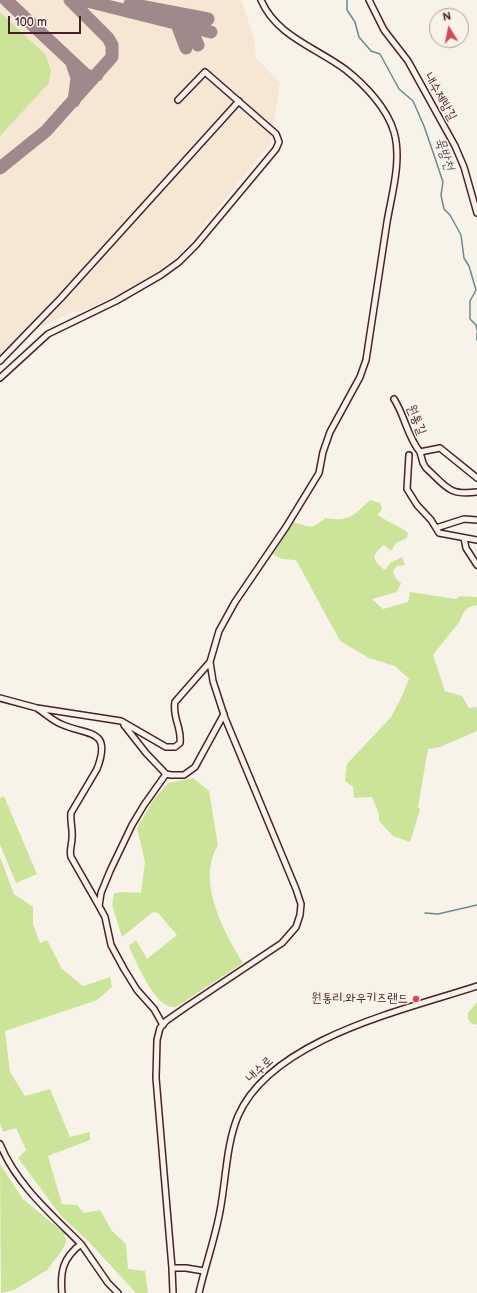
<!DOCTYPE html>
<html>
<head>
<meta charset="utf-8">
<style>
	body { margin:0 }
	#map { position:relative; width:477px; height:1293px; overflow:hidden; background:#f7f3e8; font-family:"Balsamiq Sans",sans-serif }
	canvas { display:block }
	.north { position:absolute; left:429px; top:8px; width:40px; height:40px; box-sizing:border-box; background:#f7f3e8; border:1px solid #b29e9c; border-radius:50%; rotate:350deg; font-size:11px; font-weight:700; line-height:16px; text-align:center; color:#4a1f2b }
	.north::after { content:''; display:block; margin:auto; width:14px; height:18px; background:#d1495b; clip-path:polygon(50% 0,100% 100%,50% 72%,0 100%) }
	.scale { position:absolute; left:8px; top:16px; width:73px; height:18px; box-sizing:border-box; border:2px solid #4a1f2b; border-top:0; padding-left:5px; font-size:12px; line-height:14px; white-space:nowrap; color:#4a1f2b; -webkit-text-stroke:3px #f7f3e8; paint-order:stroke }
</style>
</head>
<body>
<div id="map">
<canvas width="477" height="1293"></canvas>
<div class="north">N</div>
<div class="scale">100 m</div>
</div>
<script>
const context = document.querySelector('canvas').getContext('2d');
context.lineJoin = 'round';
function paint(path, color) { context.fillStyle = color; context.fill(path, 'evenodd'); }
function strokePath(path, color, width, dash) { context.strokeStyle = color; context.lineWidth = width; context.lineCap = dash ? 'butt' : 'round'; context.setLineDash(dash || []); context.stroke(path); }
function write(font, color, halo, rows, align = 'center') {
  context.font = font + ' "Balsamiq Sans","Poor Story",sans-serif'; context.lineWidth = 3; context.setLineDash([]); context.textBaseline = 'middle'; context.strokeStyle = halo; context.fillStyle = color; for (const [text, x, y, turn = 0] of rows) {
    context.save(); context.translate(x, y); context.rotate((+turn || 0) * Math.PI / 180); context.textAlign = isNaN(turn) ? turn : align; if (halo) context.strokeText(text, 0, 0); context.fillText(text, 0, 0); context.restore();
  }
}
const built = new Path2D(`
	M 0,0 L 241,0 L 254,37 L 256,58 L 280,83 L 271,143 L 180,254 L 156,272 L 121,293 L 81,312 L 71,312 L 35,330 L 0,366 Z`);
const green = new Path2D(`
	M 0,12 L 45,54 L 51,70 L 49,83 L 0,136 Z
	M 370,500 L 380,503 L 382,509 L 378,515 C 389,523 398,525 408,533 L 407,538 L 396,543 L 391,551 L 384,545 C 371,555 372,561 385,570 L 390,563 L 402,557 L 405,565 L 397,566 L 393,571 L 396,579 L 401,583 L 397,592 L 372,599 L 383,609 L 408,602 L 410,592 L 456,599 L 460,596 L 477,597 L 477,605 L 469,607 L 463,613 L 460,621 L 433,655 L 445,691 L 462,696 L 469,708 L 477,707 L 477,731 L 440,747 L 428,749 L 418,807 L 420,810 L 410,842 L 393,836 L 379,821 L 379,814 L 372,797 L 354,798 L 353,787 L 345,781 L 347,764 L 391,717 L 402,696 L 409,679 L 395,666 L 369,658 L 340,641 L 296,560 L 282,559 L 273,554 L 294,522 C 309,527 312,530 325,518 C 349,522 353,516 370,500 Z
	M 193,778 L 209,791 L 218,845 C 196,881 223,930 243,963 L 176,1007 C 173,1007 169,1007 166,1005 C 152,998 135,961 129,946 L 136,940 L 147,959 L 177,935 L 158,913 L 153,912 L 122,937 L 112,905 L 114,893 L 125,892 L 141,893 L 145,862 L 137,828 L 154,799 L 168,783 Z
	M 4,796 L 37,874 L 16,883 L 0,845 L 0,798 Z
	M 0,857 L 14,894 L 33,907 L 33,924 L 40,943 L 47,940 L 62,969 L 83,986 L 110,977 L 112,987 L 97,1000 L 5,1031 L 10,1072 L 25,1096 L 50,1089 L 70,1137 L 90,1132 L 90,1140 L 48,1156 L 62,1204 L 77,1205 L 84,1213 L 100,1210 L 112,1231 L 126,1244 L 128,1269 L 145,1271 L 148,1293 L 136,1293 L 88,1241 L 61,1216 L 18,1158 L 26,1150 L 16,1128 L 3,1132 L 0,1123 Z
	M 477,1002 L 477,1025 L 471,1023 L 468,1019 L 468,1013 Z
	M 0,1164 L 23,1199 L 64,1233 L 66,1242 L 63,1249 L 47,1270 L 14,1290 L 1,1293 Z`);
const stream = new Path2D(`
	M 347,0 L 347,10 L 355,22 L 359,37 L 371,51 L 380,54 L 399,89 L 413,101 L 424,126 L 435,158 L 443,182 L 441,195 L 444,209 L 450,215 L 461,235 L 464,258 L 469,266 L 476,290 L 470,301 L 470,319 L 476,325 L 477,330
	M 477,333 L 477,340
	M 425,913 L 438,914 L 477,905`);
const taxiway = new Path2D(`
	M 6,0 L 86,75 L 92,77 L 97,75
	M 83,0 L 211,32
	M 130,4 L 208,19
	M 175,19 L 186,48
	M 187,22 L 198,45
	M 72,63 L 77,78 L 74,101
	M 0,168 L 46,131 L 112,57 L 112,45 L 108,38 L 70,0`);
const minor = new Path2D(`
	M 369,0 L 384,30 L 408,61 L 455,146 L 464,167 L 477,213
	M 0,361 L 61,298 L 239,101
	M 0,378 L 48,334 L 116,301 L 161,275 L 179,262 L 196,245 L 276,149 L 279,142 L 276,134 L 205,72 L 178,100
	M 394,399 C 405,416 407,436 420,452 L 440,448 L 477,478
	M 420,452 L 423,463 L 426,468 C 446,486 448,496 477,492
	M 409,455 L 407,489 L 417,505 L 431,520 L 439,533 L 477,540
	M 436,528 L 464,519 L 477,520
	M 464,538 L 466,548 L 477,565
	M 0,698 L 37,708 L 121,721 L 166,747 L 175,747 L 180,743 C 182,728 172,717 175,702 L 210,662
	M 38,709 C 46,714 53,721 61,724 C 86,736 113,727 97,769 L 71,813 C 70,821 73,830 72,838 C 72,845 69,850 71,857 L 99,906
	M 124,725 L 146,753 L 166,774 L 171,775 L 184,775 L 195,767 L 224,714
	M 163,1025 L 154,1009 L 137,990 L 124,969 L 111,945 L 105,917 L 99,906 L 101,893 L 110,871 L 132,825 L 144,805 L 166,774
	M 0,1144 C 16,1184 51,1214 81,1244 C 63,1258 60,1271 62,1293
	M 81,1244 L 108,1283 L 118,1293
	M 172,1268 L 186,1268 L 204,1271
	M 173,1293 L 172,1268 L 156,1078 L 157,1040 L 160,1028 L 166,1021 L 186,1007 L 282,943 L 296,927 L 300,915 L 301,904 L 296,889 L 225,718 L 213,681 L 210,662 L 219,631 L 235,602 L 286,527 L 319,473 L 323,452 L 330,432 L 360,377 L 366,360 C 373,314 380,268 387,222 C 392,193 402,160 394,132 C 387,108 365,85 346,70 C 317,48 276,36 261,0
	M 199,1293 C 205,1266 215,1239 220,1211 C 226,1180 226,1145 238,1116 C 271,1039 404,1010 477,986`);
const markers = [
	[416,999,4,"#d1495b"]
];
const streetNames = [
	["내수제방길",440,97,60],
	["원통길",416,420,68],
	["내수로",260,1070,-43]
];
const poiNames = [
	["원통리.와우키즈랜드",408,999]
];
const waterNames = [
	["묵방천",444,154,71]
];
paint(built, '#f6e6d4');
paint(green, '#cce49a');
strokePath(stream, '#6a8a93', 1.5);
strokePath(taxiway, '#a0898a', 13);
strokePath(minor, '#4a1f2b', 8);
strokePath(minor, '#f7f3e8', 5);
for (const [x, y, r, color] of markers) { const dot = new Path2D(); dot.arc(x, y, r, 0, 2 * Math.PI); context.fillStyle = color; context.fill(dot); strokePath(dot, '#f7f3e8', 1.5); }
write('13px', '#4a1f2b', '#f7f3e8', streetNames);
write('13px', '#4a1f2b', '#f7f3e8', poiNames, 'right');
write('italic 14px', '#5a545f', '#f7f3e8', waterNames);
</script>
</body>
</html>
